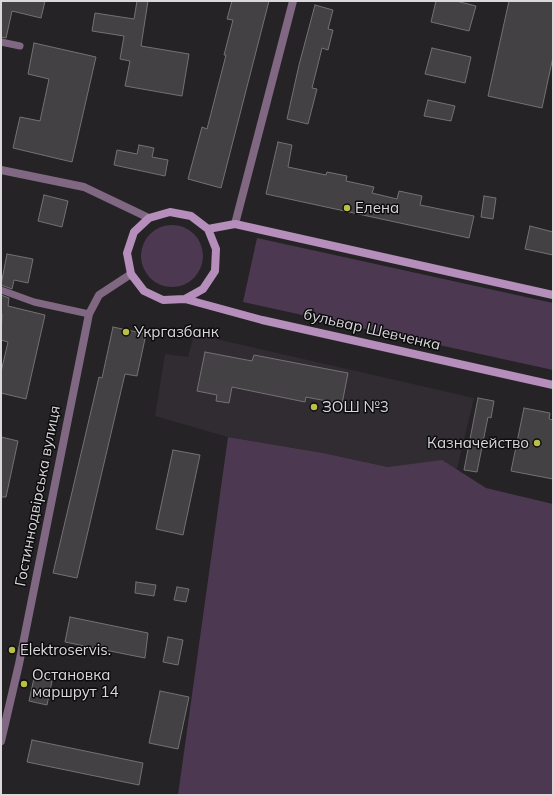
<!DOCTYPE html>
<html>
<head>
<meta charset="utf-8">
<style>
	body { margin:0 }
	#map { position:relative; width:554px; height:796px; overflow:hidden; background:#252325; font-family:Mulish,sans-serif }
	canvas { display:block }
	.frame { position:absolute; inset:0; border:2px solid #dad8da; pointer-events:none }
</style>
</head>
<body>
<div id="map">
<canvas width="554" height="796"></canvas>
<div class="frame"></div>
</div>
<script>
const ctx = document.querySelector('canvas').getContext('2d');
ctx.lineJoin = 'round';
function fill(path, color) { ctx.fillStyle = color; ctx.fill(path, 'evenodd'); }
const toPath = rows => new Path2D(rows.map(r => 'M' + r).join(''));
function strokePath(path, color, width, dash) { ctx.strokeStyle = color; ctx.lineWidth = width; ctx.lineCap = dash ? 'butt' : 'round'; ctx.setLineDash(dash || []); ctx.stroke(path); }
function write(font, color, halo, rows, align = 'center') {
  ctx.font = font + ' Mulish,sans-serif'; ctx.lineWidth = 3; ctx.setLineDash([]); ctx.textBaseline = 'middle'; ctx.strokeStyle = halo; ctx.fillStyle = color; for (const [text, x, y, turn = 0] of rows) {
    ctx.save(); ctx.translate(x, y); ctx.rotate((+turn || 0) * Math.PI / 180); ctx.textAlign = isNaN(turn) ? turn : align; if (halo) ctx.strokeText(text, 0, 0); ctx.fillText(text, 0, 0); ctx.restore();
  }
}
fill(toPath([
	[194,334,474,398,454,481,323,453,228,437,155,416,165,354,188,357]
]), '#312b32');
fill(toPath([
	'141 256a31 31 0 1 1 62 0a31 31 0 1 1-62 0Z',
	[257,238,553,303,553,370,243,302],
	[228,437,323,453,388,467,442,460,486,488,553,504,553,795,178,795]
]), '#4d3851');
const building = toPath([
	[1,1,45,1,41,18,12,11,6,38,1,37,1,1],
	[137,1,148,1,141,46,189,54,182,96,125,86,130,61,120,59,124,36,92,31,95,13,134,19,137,1],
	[232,1,269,1,221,188,188,179,202,127,207,129,226,55,224,55,233,20,227,19,232,1],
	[436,1,456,1,476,6,469,31,431,22,436,1],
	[509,1,553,1,553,57,542,108,488,96,509,1],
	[315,5,333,10,328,29,333,30,328,50,322,48,312,88,317,89,308,124,287,119,299,65,315,5],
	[34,43,96,57,72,162,13,148,20,117,40,121,49,79,28,74,34,43],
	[432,48,471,57,465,83,425,74,432,48],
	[428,100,455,106,451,121,424,116,428,100],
	[278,142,292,145,288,167,326,175,327,172,347,176,346,181,374,187,372,193,397,199,399,191,422,196,420,205,474,216,469,238,266,194,278,142],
	[139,145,154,148,152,157,168,160,165,176,114,165,117,150,137,154,139,145],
	[44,195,68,201,62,227,38,221,44,195],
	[484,196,496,198,493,219,481,217,484,196],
	[530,226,553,232,553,255,525,249,530,226],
	[7,254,33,259,28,283,14,280,12,289,1,285,7,254],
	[1,295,9,298,8,306,45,315,26,399,1,393,1,372,8,342,1,340,2,314,1,314,1,295],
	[113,327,146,334,137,376,125,374,77,578,53,573,99,377,102,378,113,327],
	[205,352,252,361,254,355,348,373,342,404,306,397,305,402,232,387,229,403,216,401,217,395,197,391,205,352],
	[478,398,494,401,491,418,488,417,477,472,464,470,478,398],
	[524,408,550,413,549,419,553,420,553,479,511,471,524,408],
	[1,437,18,441,6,497,1,497,1,437],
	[173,450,200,455,183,535,156,529,173,450],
	[136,582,156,585,154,596,135,593,136,582],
	[177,587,189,589,186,602,174,600,177,587],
	[70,617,148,633,145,658,65,642,70,617],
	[168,637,183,640,178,665,163,662,168,637],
	[34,678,52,681,47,705,29,701,34,678],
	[160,691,189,697,178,749,149,743,160,691],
	[32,740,143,763,139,785,27,762,32,740]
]);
fill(building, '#444144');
strokePath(building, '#747174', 1);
strokePath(toPath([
	[1,42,20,46],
	[1,290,34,302,89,314]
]), '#806883', 7);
strokePath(toPath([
	[1,170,84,187,149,218],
	[235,224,293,1],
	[1,741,19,664,89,314,99,295,131,274]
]), '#806883', 8);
strokePath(toPath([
	[208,229,235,224,553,295],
	[185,299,203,289,215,271,216,249,208,229,191,216,170,212,149,218,134,232,127,253,131,274,144,291,163,300,185,299,262,320,553,385]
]), '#b58ebb', 8);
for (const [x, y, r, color] of [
	[347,208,4,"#bac045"],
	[126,332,4,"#bac045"],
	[314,407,4,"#bac045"],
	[537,443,4,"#bac045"],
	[12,650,4,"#bac045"],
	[24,684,4,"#bac045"]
]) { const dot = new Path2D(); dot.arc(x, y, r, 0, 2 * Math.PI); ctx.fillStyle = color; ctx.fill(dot); strokePath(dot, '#0d0c0e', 1.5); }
write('15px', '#dad8da', '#0d0c0e', [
	["Елена",355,208],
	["Укргазбанк",134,332],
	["ЗОШ №3",322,407],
	["Казначейство",529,443,"right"],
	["Elektroservis.",20,650],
	["Остановка",32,675],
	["маршрут 14",32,692]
], 'left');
write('15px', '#dad8da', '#0d0c0e', [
	["бульвар Шевченка",372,330,13],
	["Гостиннодвірська вулиця",38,496,-79]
]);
</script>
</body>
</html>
